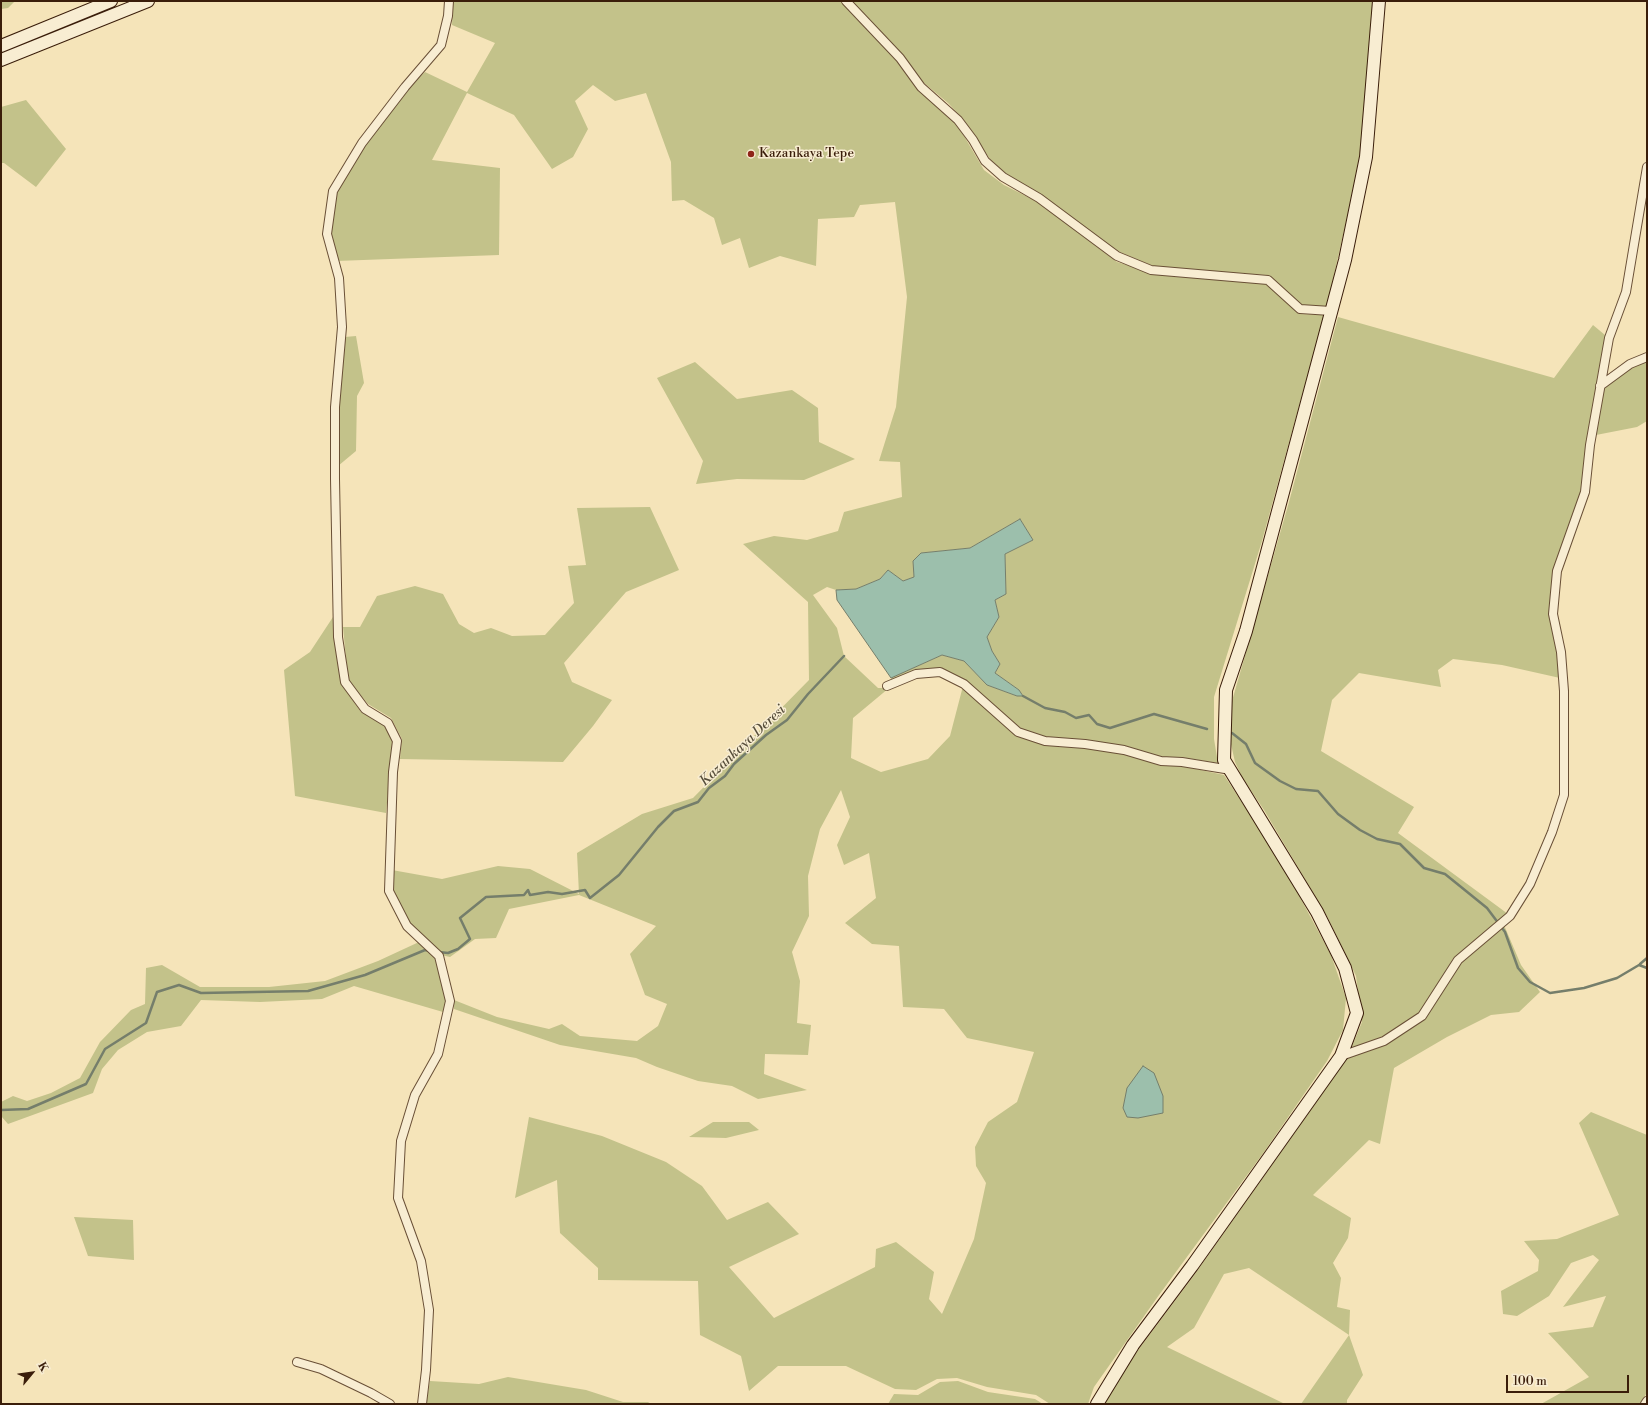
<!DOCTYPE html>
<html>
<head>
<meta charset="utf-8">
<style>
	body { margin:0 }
	#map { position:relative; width:1648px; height:1405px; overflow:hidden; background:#f5e4b9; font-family:"Libre Bodoni",serif }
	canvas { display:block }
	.frame { position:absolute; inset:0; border:2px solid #3a1d0a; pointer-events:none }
	.north { position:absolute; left:12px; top:1353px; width:40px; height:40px; -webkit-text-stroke:3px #f8edd2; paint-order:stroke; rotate:61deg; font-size:11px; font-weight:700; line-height:16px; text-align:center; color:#3a1d0a }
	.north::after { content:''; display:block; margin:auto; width:14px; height:18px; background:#3a1d0a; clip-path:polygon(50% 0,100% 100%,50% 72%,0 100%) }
	.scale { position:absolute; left:1506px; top:1375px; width:123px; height:18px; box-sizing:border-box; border:2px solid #3a1d0a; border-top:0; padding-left:5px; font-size:12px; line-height:14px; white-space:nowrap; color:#3a1d0a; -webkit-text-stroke:3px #f8edd2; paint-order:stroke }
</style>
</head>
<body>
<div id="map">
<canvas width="1648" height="1405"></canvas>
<div class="frame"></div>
<div class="north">K</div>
<div class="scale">100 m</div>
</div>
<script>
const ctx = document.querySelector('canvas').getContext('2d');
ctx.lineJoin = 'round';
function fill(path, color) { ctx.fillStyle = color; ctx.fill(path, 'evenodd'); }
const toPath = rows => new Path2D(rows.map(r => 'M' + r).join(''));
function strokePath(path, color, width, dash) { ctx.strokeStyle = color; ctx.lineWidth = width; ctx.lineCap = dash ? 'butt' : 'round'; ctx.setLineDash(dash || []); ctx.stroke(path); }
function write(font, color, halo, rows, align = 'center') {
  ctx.font = font + ' "Libre Bodoni",serif'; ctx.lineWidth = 3; ctx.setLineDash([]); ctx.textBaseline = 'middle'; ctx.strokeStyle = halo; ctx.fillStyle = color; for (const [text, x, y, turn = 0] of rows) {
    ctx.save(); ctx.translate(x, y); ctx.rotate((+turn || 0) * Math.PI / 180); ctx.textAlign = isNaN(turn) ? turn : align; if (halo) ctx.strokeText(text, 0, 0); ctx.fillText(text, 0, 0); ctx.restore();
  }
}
fill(toPath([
	[1,1,15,1,8,8,1,9],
	[453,1,842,1,897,59,923,94,957,124,984,170,1004,185,1038,202,1117,262,1159,275,1266,283,1299,314,1324,315,1262,541,1214,697,1214,739,1218,763,1180,757,1162,757,1118,745,1045,738,1019,730,965,681,940,670,915,671,893,682,891,678,942,655,964,661,987,685,1017,696,1023,696,1019,690,995,673,1000,664,992,651,987,637,999,617,995,600,1006,594,1005,554,1033,540,1020,519,970,548,921,553,913,561,914,577,903,581,888,570,880,579,856,589,836,590,827,587,813,595,837,628,844,656,878,688,889,688,853,718,851,758,881,772,928,759,950,736,963,686,1016,735,1045,745,1087,747,1124,753,1161,766,1182,766,1224,775,1281,862,1331,955,1346,998,1343,1030,1327,1061,1264,1152,1159,1295,1094,1387,1088,1404,1050,1404,1036,1395,987,1387,957,1378,937,1379,916,1390,895,1389,846,1366,778,1366,749,1391,741,1356,700,1335,698,1281,598,1280,598,1268,560,1233,557,1180,515,1198,529,1117,602,1136,666,1162,702,1186,727,1220,768,1202,799,1234,729,1267,774,1318,875,1267,876,1249,896,1242,934,1272,929,1299,942,1314,974,1239,986,1183,976,1166,975,1147,988,1122,1017,1102,1034,1052,967,1038,944,1009,903,1007,899,946,872,944,845,923,876,898,869,853,844,865,837,845,850,817,841,790,820,829,808,876,809,916,792,952,800,981,797,1023,811,1025,808,1055,765,1054,764,1074,807,1090,758,1099,732,1086,698,1081,657,1067,636,1058,560,1045,454,1009,454,1000,497,1017,549,1029,562,1024,580,1036,637,1041,658,1026,667,1004,645,995,630,954,656,926,579,895,509,909,496,938,475,939,450,957,441,955,410,924,392,890,392,870,442,879,498,866,530,869,579,894,577,853,642,814,693,798,809,680,808,602,743,544,774,536,807,540,838,531,844,512,902,497,900,462,879,461,896,407,907,297,895,202,860,205,854,217,818,219,816,266,780,256,749,268,740,238,722,245,714,218,684,200,672,201,671,162,646,93,615,101,593,85,575,101,588,129,573,157,552,169,514,115,467,93,432,160,500,168,499,255,336,261,330,233,335,193,364,145,408,87,425,72,467,92,495,43,452,25],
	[850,1,1372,1,1373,20,1364,133,1346,222,1327,306,1301,306,1267,275,1181,270,1153,266,1115,250,1041,195,1006,175,990,159,963,119,948,103,918,78],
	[26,100,66,149,36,187,4,163,1,163,1,107],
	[1338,317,1554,378,1593,325,1605,335,1587,442,1581,495,1554,571,1560,678,1502,665,1453,659,1438,670,1441,687,1359,673,1332,700,1321,751,1414,807,1398,833,1508,914,1453,959,1420,1014,1383,1038,1351,1049,1362,1022,1356,976,1328,918,1264,810,1242,777,1235,762,1230,740,1232,701,1289,502],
	[356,336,364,383,357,396,356,451,338,466,339,404,345,337],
	[1647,361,1647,421,1637,427,1596,435,1604,388,1630,368],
	[695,362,737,399,792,390,818,408,819,442,855,459,804,480,737,479,696,484,703,461,657,378],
	[650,507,679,570,626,592,564,663,572,682,612,700,593,726,563,762,400,759,402,739,391,718,368,704,348,680,343,627,360,627,377,596,415,586,443,594,459,624,474,633,491,628,512,636,545,635,574,603,568,566,586,565,577,508],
	[333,617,341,683,361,712,384,725,393,741,386,813,295,796,284,670,310,652],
	[1504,925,1521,965,1540,992,1519,1012,1491,1015,1447,1037,1394,1068,1380,1144,1369,1140,1313,1195,1351,1218,1348,1238,1333,1263,1341,1278,1337,1307,1350,1310,1349,1335,1363,1375,1347,1400,1347,1404,1301,1404,1349,1335,1249,1268,1224,1274,1194,1328,1167,1347,1285,1404,1105,1404,1118,1377,1195,1274,1349,1056,1386,1044,1424,1020,1461,963],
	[419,942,435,958,446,999,443,1012,354,986,322,999,260,1002,201,1000,181,1026,147,1032,118,1050,102,1069,93,1093,8,1124,1,1116,1,1102,13,1096,27,1101,51,1093,80,1078,100,1042,131,1010,145,1004,146,968,162,965,200,987,269,987,325,981,378,961],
	[1591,1112,1647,1135,1647,1392,1641,1404,1541,1404,1589,1377,1548,1333,1593,1327,1606,1296,1563,1307,1599,1260,1593,1255,1571,1263,1549,1296,1517,1316,1503,1314,1501,1291,1538,1271,1539,1260,1524,1241,1557,1239,1619,1215,1579,1123],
	[713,1122,749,1122,759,1130,726,1138,689,1137],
	[74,1217,133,1220,134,1260,88,1256],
	[508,1377,586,1390,623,1402,648,1402,651,1404,426,1404,430,1381,479,1384],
	[958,1381,988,1392,1035,1399,1043,1404,888,1404,894,1394,918,1395,940,1382]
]), '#c3c28a');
const water = toPath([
	[1020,519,1033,540,1005,554,1006,594,995,600,999,617,987,637,992,651,1000,664,995,673,1019,690,1023,696,1017,696,987,685,964,661,942,655,891,678,837,600,836,590,856,589,880,579,888,570,903,581,914,577,913,561,921,553,970,548,1020,519],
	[1143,1066,1154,1073,1163,1096,1163,1113,1138,1118,1127,1117,1123,1108,1127,1088,1143,1066]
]);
fill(water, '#9cbfac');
strokePath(water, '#757e6b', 1);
strokePath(toPath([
	[1023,696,1045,708,1065,712,1076,718,1089,715,1097,724,1110,728,1154,714,1207,729],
	[1232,733,1246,744,1255,763,1280,781,1296,789,1318,791,1338,814,1360,830,1377,839,1400,844,1424,868,1445,874,1487,908,1505,932,1518,968,1530,982,1550,993,1584,988,1617,978,1639,965,1647,968],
	[439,952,448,953,458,949,470,939,460,918,486,897,524,895,528,890,530,895,548,892,562,894,585,890,590,898,619,875,658,827,674,811,698,802,709,788,725,776,734,764,766,735,787,720,808,694,844,656],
	[1640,964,1647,958],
	[1,1110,28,1109,86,1084,105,1049,146,1023,157,992,179,985,201,993,308,991,365,975,425,950,430,951]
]), '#757e6b', 2.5);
const street = toPath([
	[846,1,900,58,921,87,958,120,973,140,985,161,1003,177,1039,198,1117,256,1151,270,1268,280,1300,309,1331,311],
	[1600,386,1630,364,1647,357],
	[887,686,916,674,940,672,964,684,1018,732,1045,741,1085,744,1124,750,1161,761,1182,762,1231,770],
	[1341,1056,1384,1041,1422,1016,1458,960,1510,916,1530,884,1552,832,1564,795,1564,691,1561,652,1553,614,1557,571,1585,492,1590,445,1609,338,1626,292,1647,167],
	[297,1362,321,1369,371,1393,390,1404],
	[422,1404,426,1370,429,1310,421,1261,398,1198,401,1141,415,1095,438,1054,450,1001,439,956,407,926,389,891,393,772,397,741,388,723,365,709,345,682,338,637,335,479,335,407,342,327,339,278,327,234,333,191,362,143,405,87,441,45,448,16,449,1],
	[1645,1404,1647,1401]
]);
const secondary = toPath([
	[1,46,111,1],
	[1,60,148,1],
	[1097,1404,1133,1345,1192,1266,1341,1056,1357,1013,1345,968,1317,912,1224,760,1226,690,1246,631,1345,260,1366,157,1379,1]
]);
strokePath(street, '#694f36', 10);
strokePath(secondary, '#3a1d0a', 14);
strokePath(street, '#f8edd2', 8);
strokePath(secondary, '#f8edd2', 12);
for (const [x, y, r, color] of [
	[751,154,4,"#8f2418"]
]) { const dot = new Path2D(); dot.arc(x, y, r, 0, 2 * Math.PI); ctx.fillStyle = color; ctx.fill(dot); strokePath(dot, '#f8edd2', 1.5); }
write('13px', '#3a1d0a', '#f8edd2', [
	["Kazankaya Tepe",759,154]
], 'left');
write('italic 14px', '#574e3b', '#f8edd2', [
	["Kazankaya Deresi",743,746,-43]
]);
</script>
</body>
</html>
